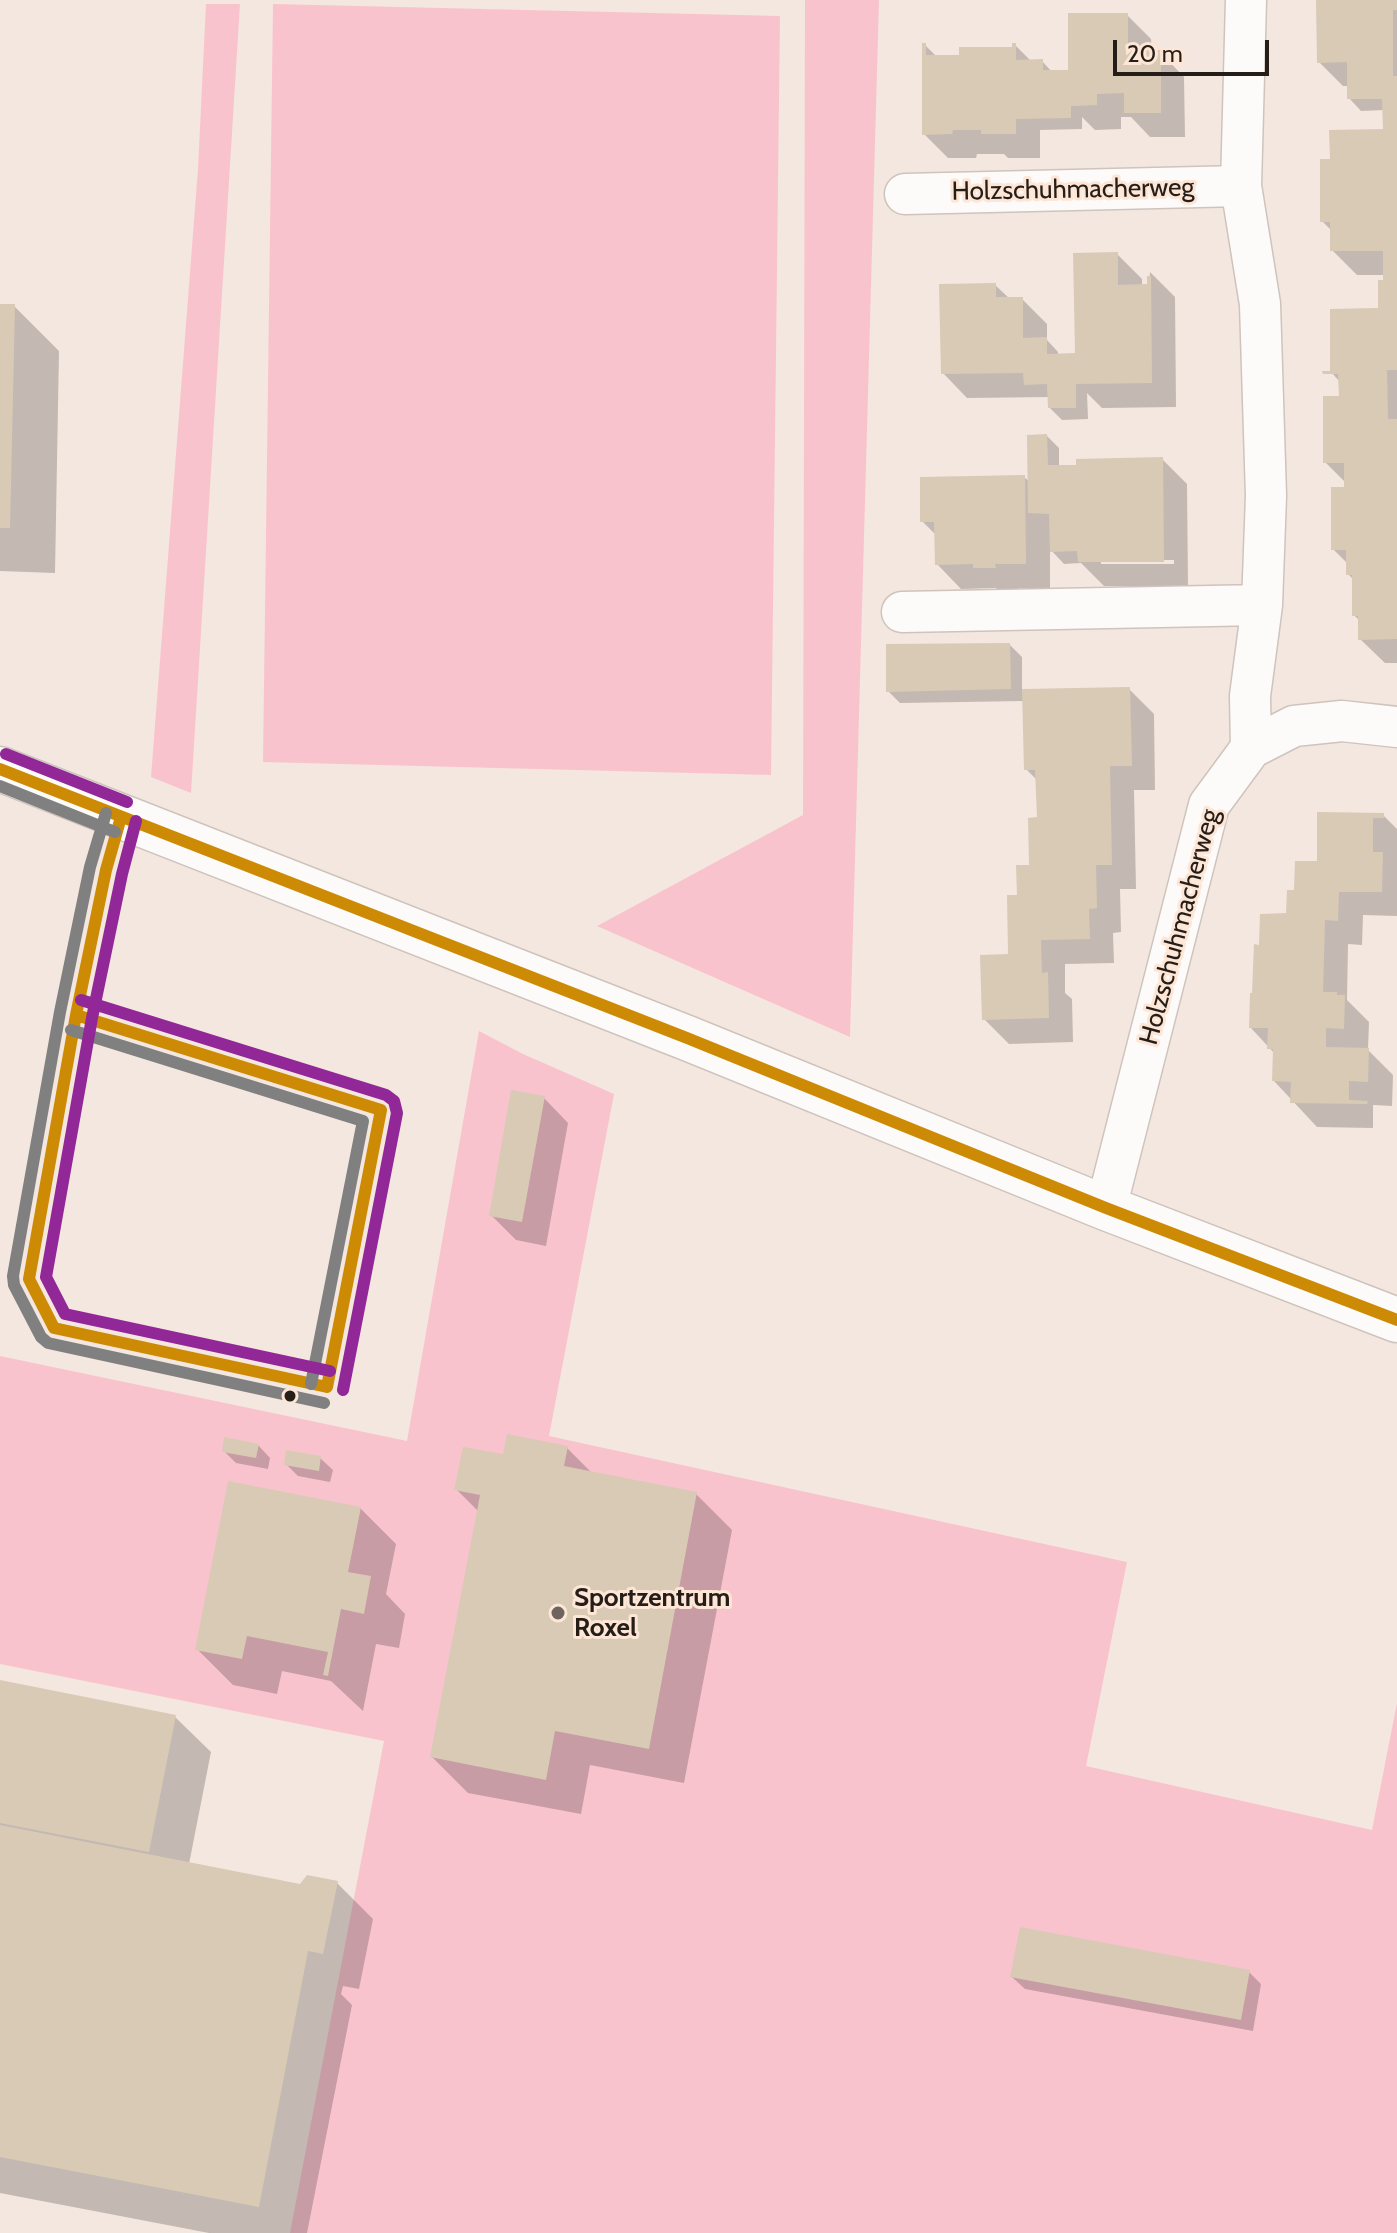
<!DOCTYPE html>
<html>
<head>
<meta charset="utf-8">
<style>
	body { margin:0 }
	#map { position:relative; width:1397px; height:2233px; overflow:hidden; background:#f4e7df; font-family:Cabin,sans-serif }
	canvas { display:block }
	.scale { position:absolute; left:1113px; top:40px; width:156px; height:36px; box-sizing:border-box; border:4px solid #251d18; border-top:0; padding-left:10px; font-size:24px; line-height:28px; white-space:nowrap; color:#251d18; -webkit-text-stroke:6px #fde6d6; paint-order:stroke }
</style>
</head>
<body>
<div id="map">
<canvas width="1397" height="2233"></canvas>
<div class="scale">20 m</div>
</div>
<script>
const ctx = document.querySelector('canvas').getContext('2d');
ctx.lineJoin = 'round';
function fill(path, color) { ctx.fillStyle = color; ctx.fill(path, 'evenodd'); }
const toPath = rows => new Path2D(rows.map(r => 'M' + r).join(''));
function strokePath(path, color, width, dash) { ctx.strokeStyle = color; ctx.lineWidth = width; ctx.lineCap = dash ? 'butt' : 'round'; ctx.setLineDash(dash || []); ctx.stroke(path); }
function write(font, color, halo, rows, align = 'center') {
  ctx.font = font + ' Cabin,sans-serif'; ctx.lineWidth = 6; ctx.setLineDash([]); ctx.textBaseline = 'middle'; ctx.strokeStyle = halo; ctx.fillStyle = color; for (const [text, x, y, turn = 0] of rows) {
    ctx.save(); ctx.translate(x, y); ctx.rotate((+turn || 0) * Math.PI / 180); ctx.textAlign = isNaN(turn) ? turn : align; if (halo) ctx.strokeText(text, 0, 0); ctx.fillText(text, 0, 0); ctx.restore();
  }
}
fill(toPath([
	[805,0,879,0,850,1037,597,926,803,815],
	[206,4,240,4,191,793,151,777,198,169],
	[273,4,780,16,771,775,263,762],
	[479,1031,523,1054,614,1094,549,1436,1127,1562,1086,1766,1372,1830,1397,1703,1397,2233,290,2233,384,1741,0,1664,0,1356,407,1441]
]), '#f9c3cd');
fill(toPath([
	[1318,0,1397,0,1397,663,1385,663,1360,639,1360,621,1354,615,1354,580,1348,574,1348,564,1333,549,1346,483,1325,462,1341,398,1340,382,1332,373,1384,310,1385,281,1385,275,1357,275,1332,250,1332,231,1322,221,1332,161,1388,131,1384,110,1361,111,1349,98,1349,86,1343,86,1319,62],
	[1127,15,1151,39,1152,52,1160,52,1184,77,1185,137,1150,137,1131,117,1121,117,1121,129,1095,130,1082,117,1082,129,1040,130,1040,158,1008,158,1004,154,977,154,976,158,948,158,924,134,925,45,937,57,961,57,1014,49,1015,45,1031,61,1042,61,1052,72,1070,72],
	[1117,254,1142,279,1142,286,1149,286,1150,272,1175,297,1176,407,1102,408,1087,393,1088,419,1062,420,1050,408,1050,397,967,398,943,373,995,285,1010,299,1022,299,1047,324,1047,340,1058,352,1058,355,1077,358],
	[0,306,14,306,59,351,55,573,0,571],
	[1047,436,1059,448,1059,467,1078,470,1162,459,1187,484,1188,586,1104,586,1081,563,1064,564,1050,549,1050,588,1019,588,1019,591,1000,592,996,588,961,589,937,564,936,535,922,521,1024,477,1030,482],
	[1101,560,1174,560,1174,564,1101,564],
	[1010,645,1022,657,1022,691,1129,689,1154,714,1155,790,1134,790,1136,889,1120,889,1121,932,1113,933,1114,963,1065,964,1065,993,1072,999,1073,1042,1009,1044,984,1019,1010,956,1031,867,1039,819,1038,781,1026,769,1024,701,900,703,888,691],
	[1319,814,1383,815,1397,829,1397,916,1363,915,1362,945,1348,944,1347,1000,1369,1022,1368,1050,1393,1075,1392,1106,1373,1105,1373,1128,1317,1127,1274,1081,1275,1054,1251,1028,1260,947,1288,915,1296,892,1319,863],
	[544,1098,568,1123,546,1246,516,1240,491,1215],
	[258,1445,270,1458,268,1469,236,1463,224,1451],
	[567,1448,592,1473,696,1494,732,1530,684,1783,590,1765,581,1814,468,1793,432,1757,479,1512,456,1489],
	[320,1458,333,1470,330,1482,298,1476,286,1464],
	[360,1508,396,1544,386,1594,405,1614,399,1648,376,1644,363,1711,331,1681,282,1671,277,1694,233,1685,197,1649],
	[0,1683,175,1717,211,1752,189,1864,300,1886,337,1883,373,1919,359,1989,343,1986,341,1994,352,2005,307,2233,209,2233,0,2193],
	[1249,1972,1261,1984,1253,2031,1025,1989,1012,1977]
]), '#0003');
fill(toPath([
	[1316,0,1397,0,1397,10,1393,10,1393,76,1397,76,1397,370,1387,370,1388,419,1397,419,1397,639,1358,640,1358,616,1352,616,1352,575,1346,575,1346,550,1331,550,1331,487,1344,487,1344,463,1323,463,1323,396,1339,396,1338,374,1323,374,1322,371,1330,371,1330,309,1378,308,1378,280,1383,280,1383,251,1330,251,1330,222,1320,222,1320,159,1330,159,1329,130,1383,129,1382,99,1347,99,1347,62,1317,63],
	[1068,13,1128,13,1128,50,1161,50,1161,113,1124,113,1124,93,1097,94,1097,105,1071,106,1071,118,1016,119,1016,134,981,134,981,130,953,130,952,134,922,135,922,43,926,43,926,55,959,55,959,47,1012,47,1012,43,1016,43,1016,60,1043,59,1043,70,1068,70],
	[1118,252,1118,285,1147,284,1147,276,1151,276,1152,383,1076,384,1076,408,1048,408,1047,384,1024,385,1023,373,941,374,939,284,996,283,996,297,1023,297,1023,338,1047,337,1047,354,1075,353,1073,253],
	[0,304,15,304,10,528,0,528],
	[1047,434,1048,465,1076,465,1076,459,1163,457,1164,562,1078,562,1077,551,1050,552,1049,514,1028,513,1027,435],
	[1025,475,1026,564,995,564,996,568,973,568,973,564,935,565,934,522,920,522,920,477],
	[1010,643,1011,689,886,692,886,644],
	[1130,687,1132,766,1110,766,1112,865,1096,865,1097,908,1089,909,1090,939,1041,940,1042,973,1048,972,1049,1018,982,1020,980,955,1008,954,1007,895,1017,895,1016,865,1029,865,1028,818,1037,817,1035,770,1024,770,1022,689],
	[1317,812,1384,813,1384,818,1373,818,1373,852,1383,852,1382,892,1339,892,1338,921,1325,920,1323,992,1337,992,1337,995,1345,995,1344,1029,1326,1028,1326,1047,1369,1048,1368,1082,1349,1081,1349,1100,1368,1101,1367,1104,1290,1103,1291,1082,1272,1081,1273,1049,1267,1049,1268,1028,1249,1028,1250,993,1252,993,1254,944,1259,945,1260,914,1286,913,1287,890,1294,890,1295,861,1317,861],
	[511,1090,545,1096,522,1222,489,1216],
	[507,1434,568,1446,564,1466,697,1492,649,1749,555,1731,546,1780,430,1757,480,1495,454,1490,463,1447,503,1454],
	[224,1437,259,1444,256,1458,222,1452],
	[286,1450,321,1456,319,1471,284,1465],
	[228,1481,361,1507,348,1572,371,1576,364,1614,341,1609,328,1676,323,1675,328,1652,247,1636,242,1659,195,1650],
	[0,1680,176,1715,149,1852,0,1823],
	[0,1825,300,1884,307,1875,338,1881,323,1954,308,1951,259,2207,0,2157],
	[1020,1927,1250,1970,1241,2020,1010,1977]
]), '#d8cab5');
const street = toPath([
	[905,194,1241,186],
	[902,612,1262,605],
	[1251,748,1294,726,1342,721,1397,727],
	[1106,1208,1209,805,1251,748,1250,696,1262,605,1266,496,1260,304,1241,186,1246,0]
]);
const secondary = toPath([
	[0,769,687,1038,1106,1208,1397,1320]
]);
strokePath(street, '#cec4bd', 43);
strokePath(secondary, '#cec4bd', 47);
strokePath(street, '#fdfbfa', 40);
strokePath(secondary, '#fdfbfa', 44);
strokePath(toPath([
	[0,769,687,1038,1106,1208,1397,1320],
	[76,1015,381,1110,327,1387,54,1328,29,1279,76,1015],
	[76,1015,106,870,121,817]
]), '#cd8b05', 12);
strokePath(toPath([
	[0,786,115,832],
	[106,813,90,867,60,1012,13,1276,14,1285,41,1337,48,1343,324,1403],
	[71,1030,363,1121,311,1384]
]), '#808080', 12);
strokePath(toPath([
	[6,754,127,802],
	[136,821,122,874,92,1018,46,1277,65,1314,330,1371],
	[81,1000,386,1095,394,1101,397,1113,343,1390]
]), '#922898', 12);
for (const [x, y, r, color] of [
	[290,1396,7,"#251d18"],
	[558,1613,8,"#6d645e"]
]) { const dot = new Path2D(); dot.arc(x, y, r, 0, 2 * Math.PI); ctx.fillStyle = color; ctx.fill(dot); strokePath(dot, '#fde6d6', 3); }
write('26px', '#251d18', '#fde6d6', [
	["Holzschuhmacherweg",1073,190,-1],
	["Holzschuhmacherweg",1180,927,-75]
]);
write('bold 26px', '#251d18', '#fde6d6', [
	["Sportzentrum",574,1598],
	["Roxel",574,1628]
], 'left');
</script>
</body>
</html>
